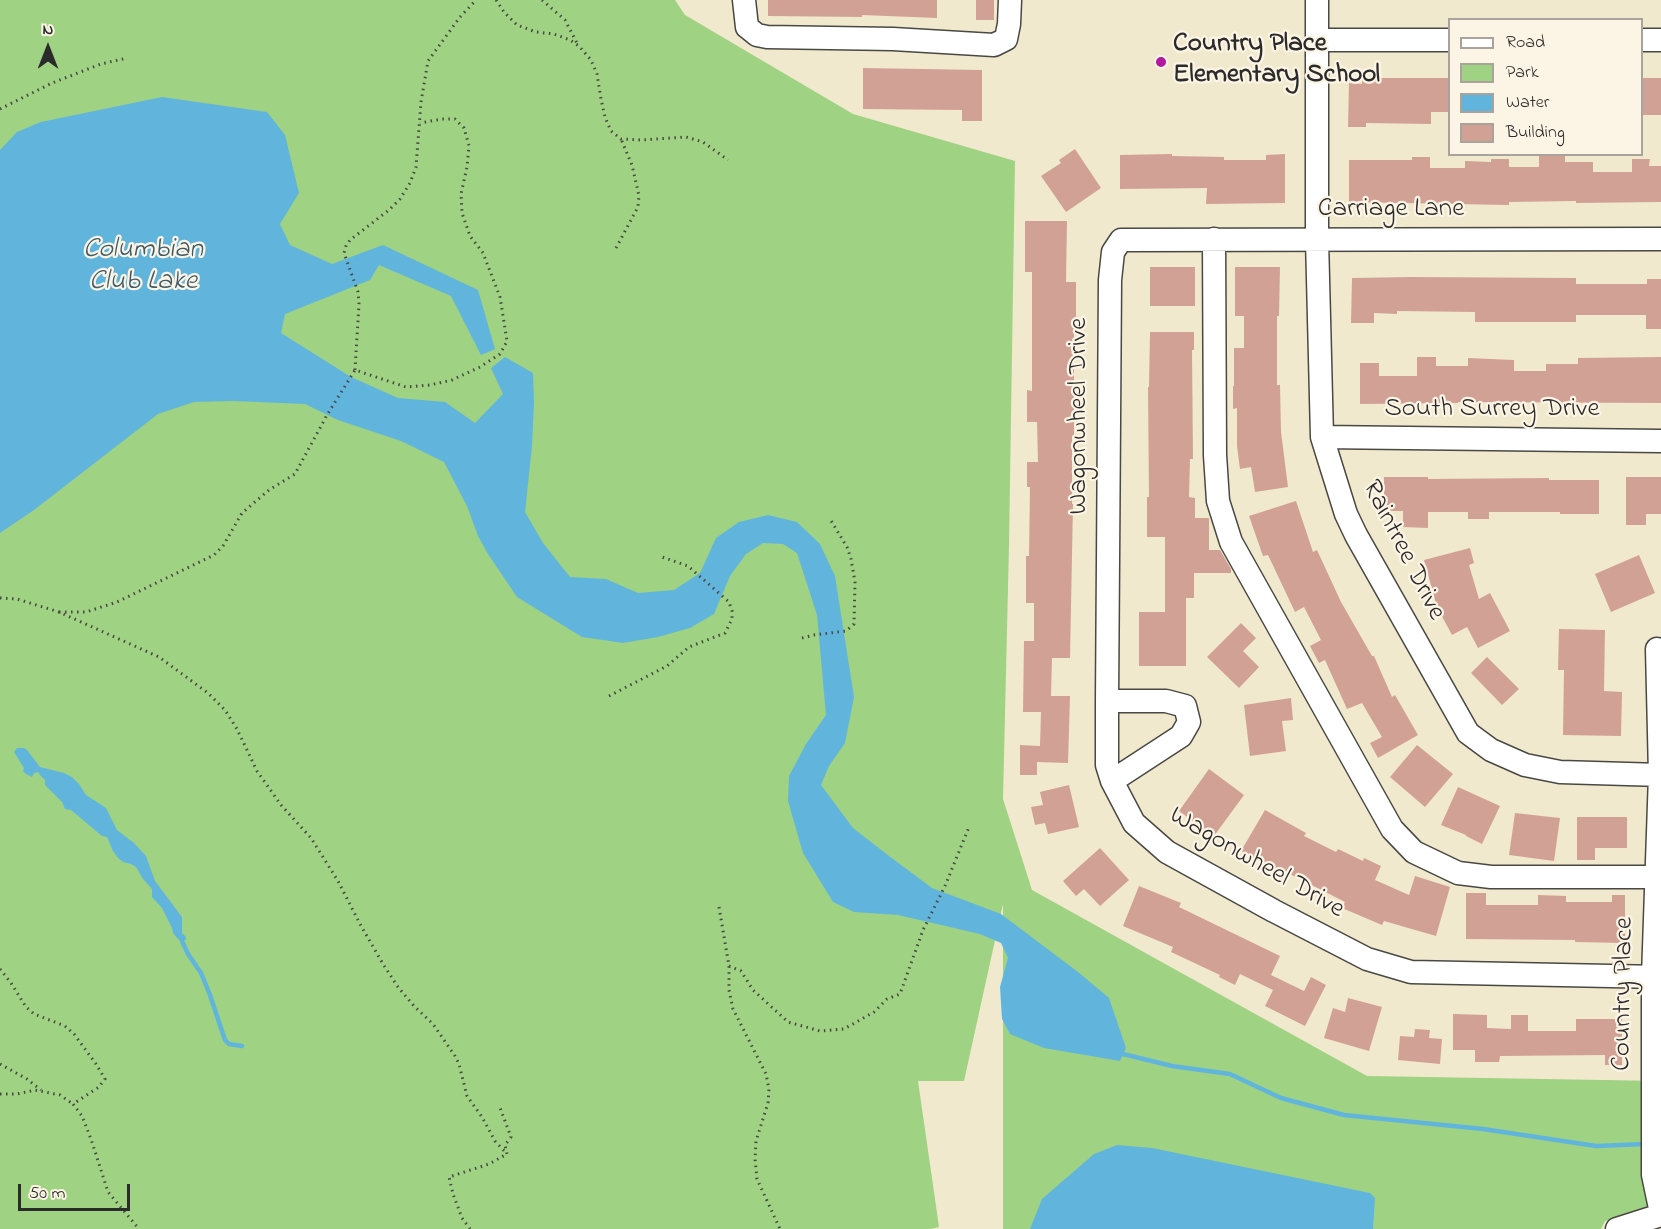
<!DOCTYPE html>
<html>
<head>
<meta charset="utf-8">
<style>
	body { margin:0 }
	#map { position:relative; width:1661px; height:1229px; overflow:hidden; background:#f0e9cd; font-family:"Indie Flower",sans-serif }
	canvas { display:block }
	.legend { position:absolute; left:1448px; top:18px; width:195px; height:138px; box-sizing:border-box; background:#fcf5e5; border:2px solid #a8a49b; margin:0; padding:8px 10px; list-style:none; font-size:18px; color:#2b2b2b }
	.legend li { display:flex; align-items:center; gap:12px; height:30px }
	.legend b { width:30px; border:2px solid #a8a49b }
	.north { position:absolute; left:18px; top:18px; width:60px; height:60px; -webkit-text-stroke:4px #fcf5e5; paint-order:stroke; rotate:0deg; font-size:16px; font-weight:700; line-height:24px; text-align:center; color:#2b2b2b }
	.north::after { content:''; display:block; margin:auto; width:21px; height:27px; background:#2b2b2b; clip-path:polygon(50% 0,100% 100%,50% 72%,0 100%) }
	.scale { position:absolute; left:18px; top:1184px; width:112px; height:27px; box-sizing:border-box; border:3px solid #2b2b2b; border-top:0; padding-left:8px; font-size:18px; line-height:21px; white-space:nowrap; color:#2b2b2b; -webkit-text-stroke:4px #fcf5e5; paint-order:stroke }
</style>
</head>
<body>
<div id="map">
<canvas width="1661" height="1229"></canvas>
<ul class="legend">
<li><b style="height:8px;background:#fff"></b>Road</li>
<li><b style="height:16px;background:#9fd282"></b>Park</li>
<li><b style="height:16px;background:#61b5dd"></b>Water</li>
<li><b style="height:16px;background:#d2a196"></b>Building</li>
</ul>
<div class="north">N</div>
<div class="scale">50 m</div>
</div>
<script>
const ctx = document.querySelector('canvas').getContext('2d');
ctx.lineJoin = 'round';
function fill(path, color) { ctx.fillStyle = color; ctx.fill(path, 'evenodd'); }
const toPath = rows => new Path2D(rows.map(r => 'M' + r).join(''));
function strokePath(path, color, width, dash) { ctx.strokeStyle = color; ctx.lineWidth = width; ctx.lineCap = dash ? 'butt' : 'round'; ctx.setLineDash(dash || []); ctx.stroke(path); }
function write(font, color, halo, rows, align = 'center') {
  ctx.font = font + ' "Indie Flower",sans-serif'; ctx.lineWidth = 4.5; ctx.setLineDash([]); ctx.textBaseline = 'middle'; ctx.strokeStyle = halo; ctx.fillStyle = color; for (const [text, x, y, turn = 0] of rows) {
    ctx.save(); ctx.translate(x, y); ctx.rotate((+turn || 0) * Math.PI / 180); ctx.textAlign = isNaN(turn) ? turn : align; if (halo) ctx.strokeText(text, 0, 0); ctx.fillText(text, 0, 0); ctx.restore();
  }
}
fill(toPath([
	[0,0,675,0,685,15,853,114,1015,161,1009,545,1003,799,1032,890,1367,1076,1661,1081,1661,1207,1605,1221,1601,1229,1003,1229,1003,904,964,1081,918,1081,939,1227,931,1229,0,1229]
]), '#9fd282');
fill(toPath([
	[162,97,267,112,285,135,299,193,280,224,290,245,332,264,383,245,478,290,495,349,481,355,451,296,379,265,370,280,285,314,281,333,351,377,398,398,445,402,475,423,503,394,491,368,505,357,533,373,534,402,532,446,525,512,543,543,570,577,606,579,638,593,674,590,700,573,716,538,739,522,768,515,797,522,820,544,835,576,854,697,845,743,829,766,821,785,853,828,889,856,932,888,1001,914,1078,972,1109,998,1126,1048,1120,1061,1044,1048,1010,1034,1002,1019,1000,987,1008,958,1001,943,980,934,898,915,854,912,833,902,803,853,788,801,789,776,806,744,826,715,817,615,797,553,783,544,763,543,746,554,730,576,714,614,690,628,658,637,623,643,582,637,517,597,488,554,478,536,467,506,444,462,401,441,338,420,305,404,233,401,194,402,158,414,34,510,0,533,0,150,17,132,41,122],
	[17,748,24,748,27,750,40,767,64,773,72,777,79,784,86,795,106,808,117,830,134,843,146,856,155,881,182,917,182,933,186,937,186,940,179,940,173,933,172,928,162,908,152,897,152,889,143,879,136,867,131,864,123,862,118,858,113,851,107,837,102,836,71,810,65,809,62,802,45,785,45,780,39,774,39,772,34,773,32,777,26,774,23,771,24,768,14,752],
	[1117,1145,1152,1148,1370,1193,1375,1198,1373,1229,1030,1229,1042,1199,1094,1154]
]), '#61b5dd');
strokePath(toPath([
	[182,941,188,954,201,973,210,995,225,1040,229,1044,242,1046],
	[1123,1054,1172,1066,1230,1074,1281,1098,1344,1115,1483,1129,1596,1146,1646,1144]
]), '#61b5dd', 4.5);
fill(toPath([
	[768,0,937,0,937,18,862,15,862,17,768,16],
	[976,0,994,0,994,20,976,20],
	[863,68,982,70,982,121,962,121,962,110,863,109],
	[1362,78,1449,78,1449,112,1431,112,1431,124,1366,123,1366,127,1348,127,1349,83,1362,84],
	[1641,78,1661,78,1661,115,1641,115],
	[1075,149,1101,188,1066,212,1041,176,1061,163,1059,160],
	[1172,154,1172,156,1224,157,1224,160,1266,160,1266,155,1285,154,1285,203,1206,204,1207,188,1120,189,1120,155],
	[1539,156,1565,156,1565,162,1593,162,1593,172,1632,172,1632,159,1650,159,1649,166,1661,166,1661,202,1576,203,1576,201,1509,202,1509,205,1349,202,1349,160,1412,160,1412,157,1430,157,1430,168,1465,168,1465,161,1491,162,1491,159,1509,159,1509,167,1539,167],
	[1025,221,1067,221,1066,282,1076,282,1076,327,1074,327,1074,438,1072,438,1072,504,1073,504,1070,658,1052,658,1051,696,1070,696,1068,763,1037,762,1037,775,1020,775,1020,745,1040,746,1041,712,1023,712,1024,641,1034,641,1034,603,1026,603,1026,556,1029,556,1030,487,1027,487,1027,462,1038,462,1037,422,1027,422,1027,390,1032,391,1032,272,1025,272],
	[1150,267,1195,267,1195,306,1150,306],
	[1235,267,1280,267,1279,316,1277,316,1277,385,1280,385,1281,432,1288,487,1255,492,1251,467,1240,469,1237,446,1237,408,1233,409,1233,386,1234,386,1234,348,1244,348,1244,316,1235,316],
	[1410,277,1576,278,1576,284,1647,284,1647,279,1661,279,1661,329,1646,329,1646,315,1576,315,1576,322,1475,322,1475,312,1397,311,1397,314,1374,313,1374,323,1351,323,1352,278],
	[1150,332,1194,332,1194,350,1192,350,1193,459,1190,459,1189,497,1195,498,1195,518,1209,518,1209,550,1220,550,1231,569,1231,573,1194,573,1194,598,1186,598,1186,666,1139,666,1139,612,1165,612,1165,537,1147,537,1147,497,1149,497,1148,387,1149,387],
	[1417,357,1436,357,1436,366,1468,366,1468,358,1514,360,1514,371,1546,371,1546,364,1578,364,1578,358,1661,357,1661,403,1458,402,1458,403,1360,404,1360,363,1379,363,1379,376,1417,376],
	[1384,477,1428,477,1428,479,1549,478,1549,480,1599,480,1599,514,1560,514,1560,512,1489,512,1489,519,1468,519,1468,512,1428,512,1428,528,1403,527,1403,511,1384,511],
	[1626,477,1661,477,1661,514,1646,514,1646,525,1626,525],
	[1296,501,1313,552,1317,550,1341,602,1372,656,1374,656,1392,697,1395,695,1418,735,1378,758,1370,743,1382,737,1362,703,1347,709,1325,660,1319,663,1310,646,1321,640,1304,607,1295,612,1268,555,1263,556,1249,516],
	[1470,548,1474,563,1469,565,1479,599,1490,593,1510,631,1478,648,1467,627,1452,635,1437,607,1424,560],
	[1639,555,1655,593,1611,612,1595,574],
	[1241,623,1256,638,1243,651,1259,667,1239,688,1207,657],
	[1559,629,1605,630,1604,691,1622,692,1621,736,1563,735,1564,670,1558,670],
	[1487,657,1519,689,1502,705,1471,673],
	[1291,698,1293,720,1282,721,1286,751,1250,756,1244,705],
	[1417,745,1453,774,1425,807,1390,777],
	[1209,769,1244,795,1214,836,1179,811],
	[1069,785,1079,827,1048,834,1045,823,1035,825,1031,807,1043,805,1040,792],
	[1458,787,1500,806,1482,844,1466,836,1466,835,1441,825],
	[1265,810,1306,833,1304,836,1336,852,1338,849,1363,861,1364,858,1381,866,1375,880,1409,895,1415,876,1450,887,1436,936,1384,921,1382,925,1342,908,1345,902,1284,871,1283,874,1241,851],
	[1515,813,1560,818,1554,861,1509,855],
	[1577,817,1627,817,1627,848,1595,848,1595,860,1577,860],
	[1100,848,1129,880,1100,906,1084,889,1076,896,1063,881],
	[1139,886,1181,903,1179,907,1280,956,1271,975,1304,991,1311,977,1326,985,1305,1026,1265,1006,1273,990,1240,974,1235,985,1219,977,1220,975,1171,952,1173,947,1123,926],
	[1466,893,1486,893,1486,905,1538,905,1538,895,1566,896,1566,902,1612,902,1612,895,1625,895,1625,943,1575,942,1575,940,1466,939],
	[1348,998,1382,1007,1369,1051,1324,1038,1333,1008,1345,1012],
	[1453,1014,1487,1015,1487,1028,1511,1029,1511,1015,1528,1015,1528,1031,1576,1031,1576,1019,1622,1019,1622,1065,1605,1065,1605,1055,1500,1056,1499,1062,1475,1062,1475,1050,1453,1050],
	[1415,1029,1430,1030,1429,1038,1442,1039,1440,1064,1398,1060,1400,1036,1414,1037]
]), '#d2a196');
const minor = toPath([
	[744,0,747,27,757,35,767,37,893,39,994,45,1006,39,1009,24,1010,0],
	[1317,0,1317,239,1322,437,1346,514,1356,535,1468,733,1491,750,1525,765,1560,772,1661,775],
	[1317,40,1450,40],
	[1642,40,1661,40],
	[1214,239,1215,455,1218,501,1231,542,1392,829,1414,852,1458,873,1491,877,1656,877],
	[1661,239,1121,240,1113,252,1110,280,1107,701,1107,765,1112,781,1134,823,1167,852,1274,911,1367,959,1411,972,1661,977],
	[1322,437,1661,441],
	[1657,649,1660,775,1653,977,1653,1175,1661,1213],
	[1107,701,1166,701,1185,706,1189,722,1181,736,1112,781],
	[1617,1229,1661,1215]
]);
strokePath(minor, '#494843', 25);
strokePath(toPath([
	[496,0,504,12,517,25,536,32,554,34,570,40,579,46,591,60,597,74,601,99,605,117,611,131,621,139,641,140,686,137,703,142,728,160],
	[542,0,565,20,578,45],
	[0,109,52,83,101,64,127,58],
	[616,248,638,207,639,196,632,165,621,139],
	[355,370,359,304,358,292,344,253,346,246,350,240,389,210,400,199,410,183,416,167,421,102,428,61,460,17,476,0],
	[0,598,17,599,59,612,159,657,208,693,225,710,237,729,257,771,281,805,311,838,338,881,360,924,383,964,398,987,414,1006,433,1024,455,1056,459,1064,467,1096,482,1117,495,1141,507,1154,505,1145,511,1137,499,1105],
	[59,612,86,612,117,602,214,555,223,546,242,513,269,490,295,474,327,415,355,370,406,387,430,385,452,380,480,367,500,354,507,341,500,297,483,253,470,236,462,213,461,194,467,167,469,146,464,128,455,119,442,119,420,123],
	[802,638,814,635,846,631,854,624,855,582,851,559,847,547,830,519],
	[609,696,667,666,689,647,725,633,732,619,732,611,729,602,688,566,662,557],
	[719,907,729,966,729,990,733,1009,766,1074,769,1089,768,1103,756,1141,755,1159,757,1179,780,1229],
	[729,966,741,971,753,990,788,1022,820,1031,844,1029,874,1012,887,999,900,994,923,930,945,886,969,827],
	[0,969,11,983,26,1007,34,1014,65,1026,74,1034,96,1064,105,1079,99,1087,73,1104,82,1116,91,1139,108,1192,139,1229],
	[0,1064,27,1079,41,1090],
	[0,1094,17,1094,35,1090,60,1095,73,1104],
	[470,1229,462,1218,453,1194,449,1177,489,1164,507,1154]
]), '#494843', 3, [1.5, 4.5]);
strokePath(minor, '#fff', 22);
for (const [x, y, r, color] of [
	[1161,62,6,"#b5179e"]
]) { const dot = new Path2D(); dot.arc(x, y, r, 0, 2 * Math.PI); ctx.fillStyle = color; ctx.fill(dot); strokePath(dot, '#fcf5e5', 2); }
write('bold 27px', '#2b2b2b', '#fcf5e5', [
	["Country Place",1173,46],
	["Elementary School",1173,77]
], 'left');
write('27px', '#2b2b2b', '#fcf5e5', [
	["Carriage Lane",1391,211],
	["South Surrey Drive",1492,411],
	["Wagonwheel Drive",1081,416,-90],
	["Raintree Drive",1402,551,63],
	["Wagonwheel Drive",1256,864,30],
	["Country Place",1625,994,-89]
]);
write('italic 28px', '#3e5b69', '#fcf5e5', [
	["Columbian",143,251],
	["Club Lake",143,283]
]);
</script>
</body>
</html>
